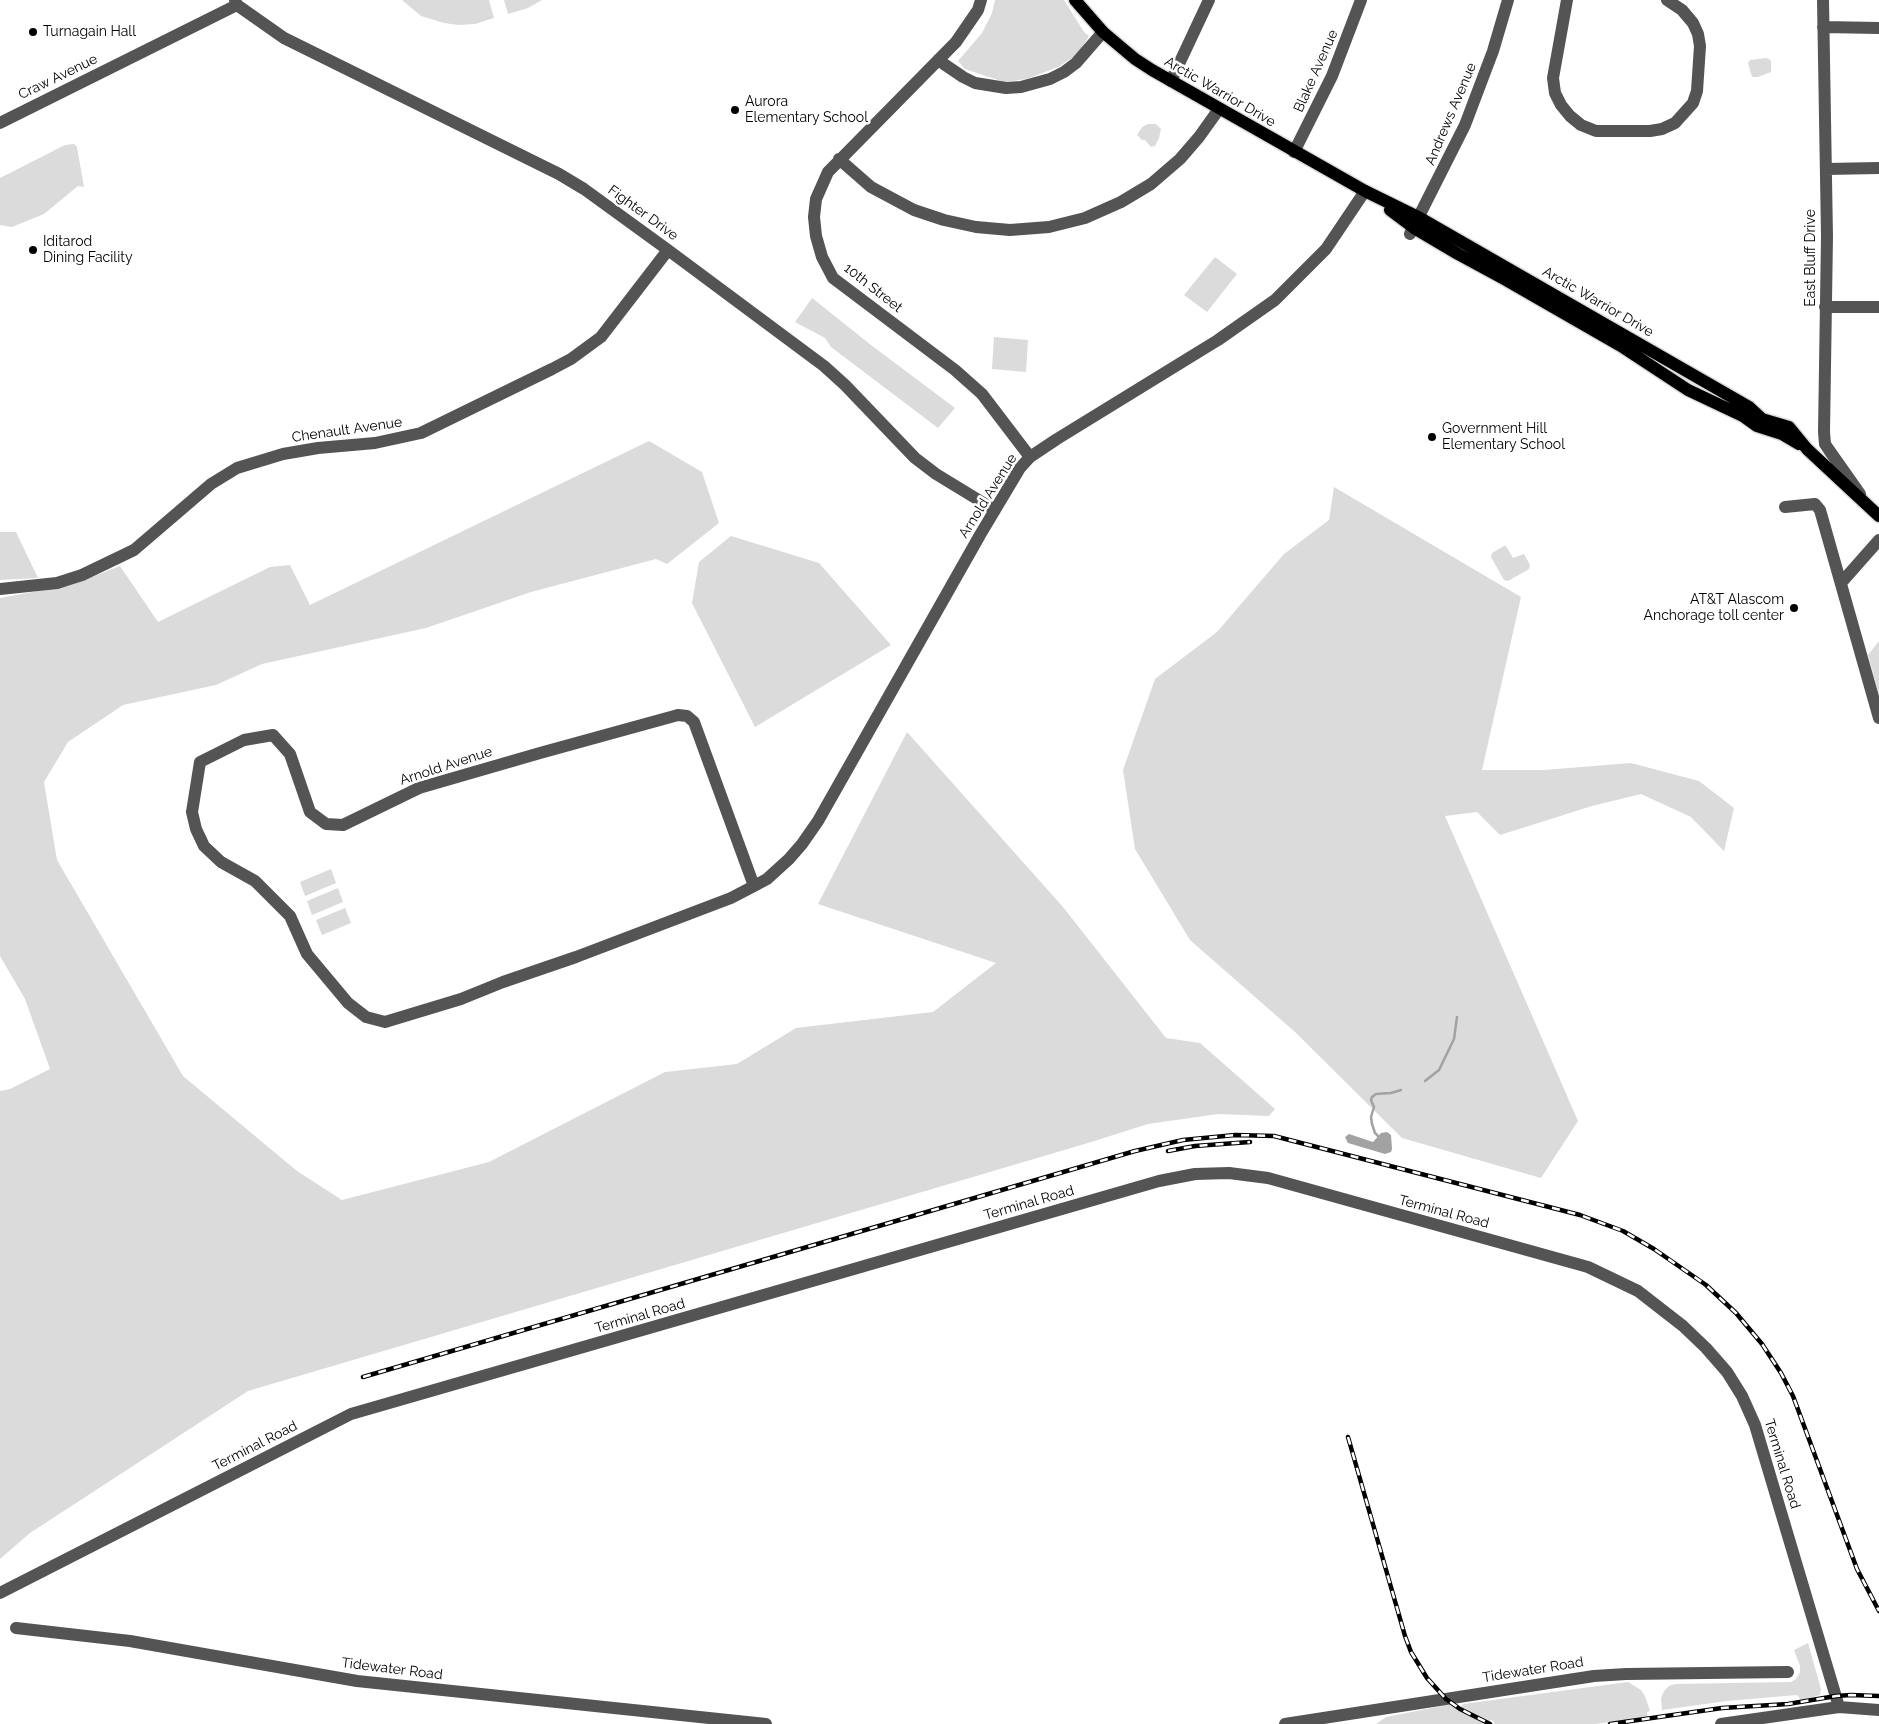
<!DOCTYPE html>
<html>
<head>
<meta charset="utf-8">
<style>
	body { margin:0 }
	canvas { display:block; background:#fff }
</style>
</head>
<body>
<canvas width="1879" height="1724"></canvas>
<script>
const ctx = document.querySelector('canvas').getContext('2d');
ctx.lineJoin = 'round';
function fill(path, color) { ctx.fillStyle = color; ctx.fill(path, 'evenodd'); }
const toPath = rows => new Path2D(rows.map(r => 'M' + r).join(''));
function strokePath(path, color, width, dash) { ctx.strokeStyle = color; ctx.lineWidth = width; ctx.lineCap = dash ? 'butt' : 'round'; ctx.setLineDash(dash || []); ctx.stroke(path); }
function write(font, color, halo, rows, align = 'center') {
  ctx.font = font + ' Raleway,sans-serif'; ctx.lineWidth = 5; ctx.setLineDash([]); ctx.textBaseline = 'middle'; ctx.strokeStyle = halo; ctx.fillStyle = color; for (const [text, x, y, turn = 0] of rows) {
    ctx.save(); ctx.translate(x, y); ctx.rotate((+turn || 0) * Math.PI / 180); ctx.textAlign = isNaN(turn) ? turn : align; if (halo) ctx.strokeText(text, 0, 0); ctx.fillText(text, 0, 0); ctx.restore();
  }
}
fill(toPath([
	[402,0,489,0,494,18,475,24,458,25,444,23,421,16],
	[504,0,542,0,528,8,508,14],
	[995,0,1064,0,1084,32,1089,36,1078,54,1058,67,1027,79,1004,82,965,69,958,61,982,33,992,13],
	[1766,58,1769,59,1771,61,1771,72,1758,77,1752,77,1748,63,1750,60],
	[1148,124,1156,124,1161,129,1159,138,1155,146,1151,147,1145,140,1142,140,1137,135,1142,127],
	[74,144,77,147,84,187,78,186,44,214,12,227,0,225,0,178,65,145],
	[1215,257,1237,274,1207,312,1184,295],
	[812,298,871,345,955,408,938,428,831,347,825,338,795,322],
	[994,337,1028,340,1026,372,992,369],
	[649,441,702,472,719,523,667,564,656,559,531,592,426,628,262,664,216,685,123,705,68,742,44,782,57,860,183,1076,297,1171,342,1200,489,1162,665,1072,737,1064,796,1028,933,1012,996,963,818,904,907,732,1063,907,1166,1038,1200,1043,1275,1109,1269,1116,1218,1114,1148,1124,1088,1143,248,1391,30,1533,0,1559,0,1091,10,1089,50,1069,25,999,0,956,0,598,71,585,120,566,158,622,270,567,290,565,310,605],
	[1334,487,1521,597,1482,770,1544,770,1631,763,1699,781,1734,808,1724,851,1691,817,1641,794,1592,806,1500,835,1477,812,1445,816,1578,1121,1541,1178,1402,1138,1295,1032,1190,940,1135,849,1123,770,1155,679,1217,632,1284,554,1329,520],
	[0,532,16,532,38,578,0,580],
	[731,536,819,563,891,645,755,727,692,603,699,562],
	[1504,546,1506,546,1513,558,1524,554,1530,565,1529,569,1508,581,1504,580,1491,557,1492,553],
	[1879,641,1879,695,1868,655],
	[331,869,336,883,305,896,300,882],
	[338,888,343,902,312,915,307,901],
	[345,908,351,923,322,935,316,920],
	[1808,1643,1821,1689,1820,1695,1817,1696,1801,1700,1797,1695,1727,1701,1662,1710,1661,1698,1664,1691,1669,1686,1675,1684,1791,1682,1796,1679,1800,1672,1800,1666,1794,1650],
	[1628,1682,1641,1690,1645,1696,1650,1711,1647,1712,1647,1717,1595,1724,1494,1724,1494,1721,1490,1720,1489,1722,1461,1707,1463,1704],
	[1452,1704,1461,1711,1484,1724,1376,1724,1386,1717]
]), '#dbdbdb');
fill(toPath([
	[1387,1132,1391,1135,1392,1149,1391,1152,1385,1154,1348,1143,1345,1137,1349,1134,1373,1142,1381,1133]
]), '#a2a2a2');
strokePath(toPath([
	[1425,1081,1439,1070,1454,1039,1457,1017],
	[1378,1136,1375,1133,1372,1124,1371,1117,1374,1107,1371,1100,1372,1097,1376,1094,1391,1093,1401,1090]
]), '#a2a2a2', 2.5);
const major = toPath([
	[1075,0,1103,32,1135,59,1152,70,1365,191,1420,218,1749,407,1762,419,1789,427,1807,449,1879,516],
	[1390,210,1414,228,1458,254,1506,280,1621,346,1688,390,1743,416,1757,426,1782,434,1799,444]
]);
strokePath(major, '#dbdbdb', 15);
strokePath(toPath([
	[235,0,237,5,284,38,559,174,584,189,668,250,824,366,845,385,915,458,936,474,995,510],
	[981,0,978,10,956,42,828,172,816,199,814,217,816,236,822,257,833,278,955,370,982,394,1030,457],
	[1567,0,1553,78,1555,93,1561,105,1570,116,1581,125,1596,131,1650,131,1662,129,1675,123,1693,103,1697,91,1700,46,1698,34,1693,23,1682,10,1667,0],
	[1823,0,1827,236,1824,432,1825,444,1829,450,1860,494],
	[1823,27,1879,28],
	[938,60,963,77,975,83,1006,88,1021,87,1050,79,1064,72,1076,63,1103,32],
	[1171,81,1209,0],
	[0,123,237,5],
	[1294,152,1332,76,1361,0],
	[839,159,871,187,914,210,944,220,976,227,1010,230,1049,227,1085,218,1121,202,1151,184,1180,159,1199,137,1219,109],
	[1826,169,1879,168],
	[1410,234,1465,125,1493,51,1508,0],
	[1825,307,1879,307],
	[1785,507,1815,504,1820,510,1879,718],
	[1841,583,1879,540],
	[0,589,57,583,82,575,134,550,211,484,237,468,283,454,318,448,375,443,421,433,552,369,571,359,601,337,668,250],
	[678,715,687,716,694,722,754,886,731,898,576,957,503,982,461,999,385,1022,366,1017,348,1003,307,954,290,916,255,881,221,862,204,846,196,829,192,812,200,762,244,740,273,735,290,754,310,812,326,824,343,825,419,788,540,753,678,715],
	[754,886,767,879,789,859,802,844,818,821,980,535,1020,468,1030,457,1057,439,1218,340,1275,300,1326,249,1365,191],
	[0,1593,351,1414,1159,1181,1195,1174,1229,1173,1268,1178,1588,1267,1638,1291,1683,1326,1706,1348,1727,1372,1742,1396,1755,1425,1839,1707],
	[16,1628,130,1641,357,1681,766,1724],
	[1285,1724,1594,1676,1626,1674,1788,1672],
	[1721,1724,1839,1707,1879,1710]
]), '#545454', 12);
strokePath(major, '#000', 12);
const rail = toPath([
	[1168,1151,1195,1146,1250,1142],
	[363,1377,1135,1151,1183,1140,1235,1135,1274,1136,1580,1215,1623,1231,1654,1249,1706,1285,1736,1313,1762,1344,1781,1373,1793,1396,1857,1569,1879,1611],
	[1348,1437,1405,1636,1411,1652,1427,1678,1446,1699,1460,1709,1490,1724],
	[1610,1724,1722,1708,1788,1704,1836,1696,1851,1695,1879,1696]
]);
strokePath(rail, '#000', 4.5);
strokePath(rail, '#fff', 2.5, [8]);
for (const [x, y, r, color] of [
	[33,32,5,"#000"],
	[735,110,5,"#000"],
	[33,250,5,"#000"],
	[1432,437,5,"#000"],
	[1794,608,5,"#000"]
]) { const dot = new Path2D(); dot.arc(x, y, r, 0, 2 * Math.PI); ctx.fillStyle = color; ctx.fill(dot); strokePath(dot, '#fff', 2); }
write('14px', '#000', '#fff', [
	["Turnagain Hall",43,32],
	["Aurora",745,102],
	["Elementary School",745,118],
	["Iditarod",43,242],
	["Dining Facility",43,258],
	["Government Hill",1442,429],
	["Elementary School",1442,445],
	["AT&T Alascom",1784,600,"right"],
	["Anchorage toll center",1784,616,"right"]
], 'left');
write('14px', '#000', '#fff', [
	["Blake Avenue",1316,71,-66],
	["Craw Avenue",58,77,-26],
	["Arctic Warrior Drive",1220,92,30],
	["Andrews Avenue",1451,114,-67],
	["Fighter Drive",643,213,36],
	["East Bluff Drive",1811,258,-90],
	["10th Street",873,288,38],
	["Arctic Warrior Drive",1598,302,30],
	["Chenault Avenue",347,430,-8],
	["Arnold Avenue",988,496,-58],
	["Arnold Avenue",446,766,-18],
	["Terminal Road",1029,1203,-16],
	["Terminal Road",1444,1212,15],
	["Terminal Road",640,1316,-16],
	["Terminal Road",255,1446,-27],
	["Terminal Road",1782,1464,73],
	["Tidewater Road",392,1669,7],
	["Tidewater Road",1533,1670,-9]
]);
</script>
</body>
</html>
